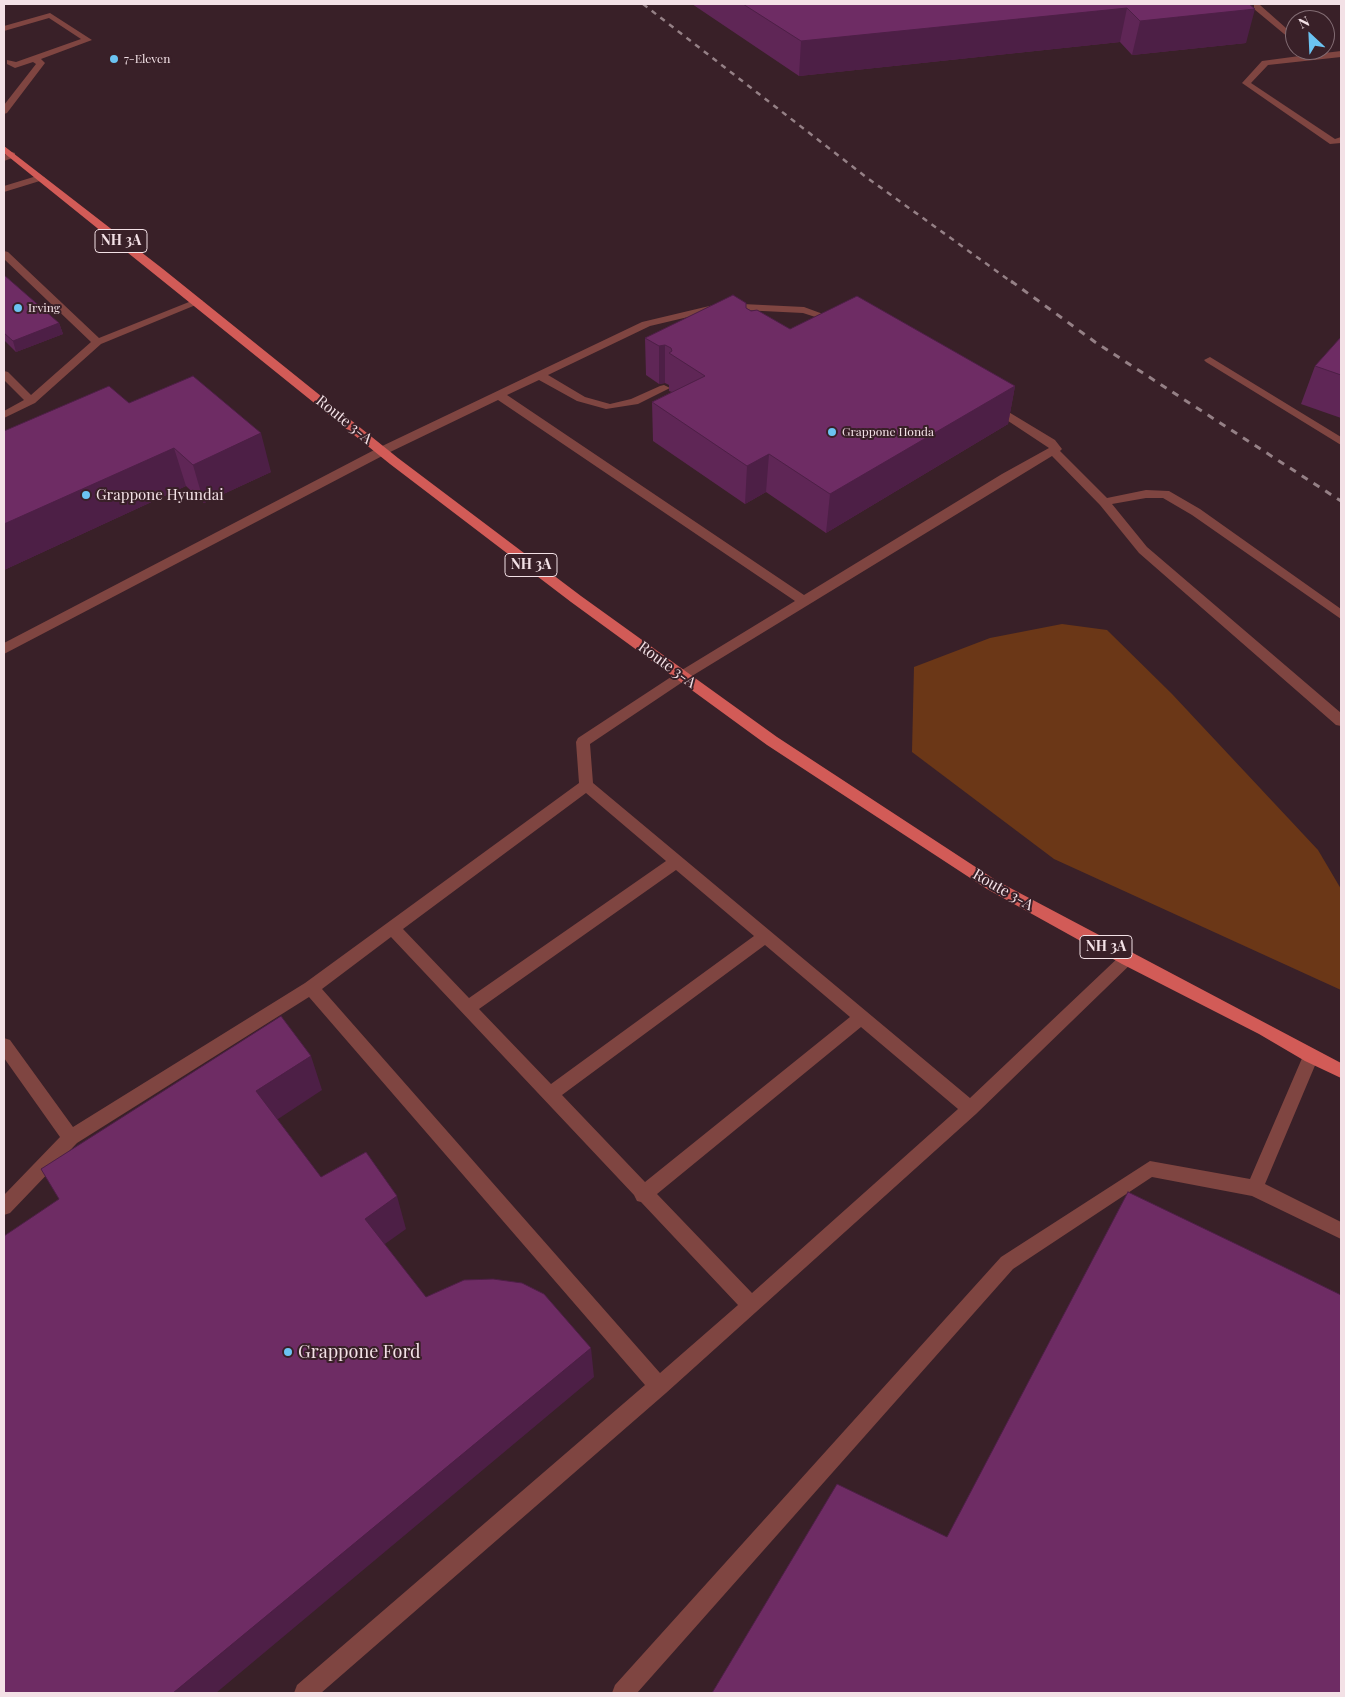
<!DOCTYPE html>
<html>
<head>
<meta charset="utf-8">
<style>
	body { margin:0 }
	#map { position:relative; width:1345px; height:1697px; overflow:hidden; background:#392028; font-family:"Playfair Display",serif }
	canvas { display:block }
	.frame { position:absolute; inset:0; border:5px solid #f3e1e6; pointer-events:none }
	.north { position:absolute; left:1285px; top:10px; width:50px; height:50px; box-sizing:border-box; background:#392028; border:1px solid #836d74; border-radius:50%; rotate:335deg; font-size:14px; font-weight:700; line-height:20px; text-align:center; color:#f3e1e6 }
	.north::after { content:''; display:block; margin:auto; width:18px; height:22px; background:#6bc3f2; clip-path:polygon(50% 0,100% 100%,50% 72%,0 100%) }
</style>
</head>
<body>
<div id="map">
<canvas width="1345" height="1697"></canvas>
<div class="frame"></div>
<div class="north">N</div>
</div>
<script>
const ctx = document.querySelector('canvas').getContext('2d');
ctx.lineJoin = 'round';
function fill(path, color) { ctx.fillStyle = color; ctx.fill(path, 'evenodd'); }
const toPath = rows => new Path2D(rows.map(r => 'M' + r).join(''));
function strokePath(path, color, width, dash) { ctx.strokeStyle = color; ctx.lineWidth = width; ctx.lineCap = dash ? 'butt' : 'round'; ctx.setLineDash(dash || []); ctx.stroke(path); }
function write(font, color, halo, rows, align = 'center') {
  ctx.font = font + ' "Playfair Display",serif'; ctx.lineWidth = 4; ctx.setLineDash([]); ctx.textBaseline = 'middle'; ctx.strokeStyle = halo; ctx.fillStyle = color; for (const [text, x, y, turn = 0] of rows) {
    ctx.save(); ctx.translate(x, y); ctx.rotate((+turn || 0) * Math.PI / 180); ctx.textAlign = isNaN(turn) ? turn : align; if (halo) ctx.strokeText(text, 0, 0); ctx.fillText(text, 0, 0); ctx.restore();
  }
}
fill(toPath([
	[1062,624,1107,630,1172,694,1318,850,1341,889,1341,990,1054,859,912,752,914,667,990,638]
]), '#6b3717');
fill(toPath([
	[1254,5,1260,5,1295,36,1295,43,1254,9,1254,5],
	[50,13,92,40,41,59,45,63,7,113,4,114,4,105,36,64,33,62,15,68,7,64,7,60,16,62,81,39,49,18,4,31,4,26,50,13],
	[1302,50,1311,50,1316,54,1341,51,1341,57,1268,65,1251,83,1335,139,1341,137,1341,143,1330,144,1242,83,1262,61,1307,55,1302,50],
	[12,152,15,153,15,157,4,161,4,155,12,152],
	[40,175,45,178,43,180,4,192,4,186,40,175],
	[4,251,8,252,99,338,194,300,202,300,203,302,101,344,35,403,4,418,4,411,24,400,4,380,4,371,8,372,31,395,91,342,4,259,4,251],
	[722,303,804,307,842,321,837,324,803,313,722,309,650,326,548,375,585,397,610,404,631,399,660,386,664,385,670,388,638,404,606,409,577,401,539,380,507,395,804,595,1002,474,1049,448,987,407,989,405,997,405,1055,440,1062,449,1060,451,1107,498,1146,490,1169,491,1200,509,1341,609,1341,619,1192,515,1163,498,1146,498,1112,504,1147,547,1341,713,1341,726,1336,725,1139,553,1100,505,1052,456,687,679,590,744,593,783,970,1098,1122,954,1128,953,1134,954,1136,959,976,1114,666,1393,321,1693,294,1693,297,1685,645,1385,309,997,77,1143,10,1213,4,1215,4,1195,60,1137,4,1058,4,1038,10,1040,73,1127,305,983,579,783,576,742,578,738,677,673,795,601,498,400,386,454,4,654,4,643,378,448,642,322,722,303],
	[586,793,666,861,469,998,403,929,586,793],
	[676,870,754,936,551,1084,479,1009,676,870],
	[391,937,634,1195,637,1201,641,1202,738,1305,660,1373,322,989,391,937],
	[765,945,850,1017,645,1182,562,1095,765,945],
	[861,1027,958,1109,752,1293,657,1194,861,1027],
	[1210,357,1341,437,1341,445,1206,362,1204,360,1210,357],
	[1311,1049,1317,1051,1319,1056,1265,1184,1341,1222,1341,1239,1252,1196,1152,1177,1013,1269,637,1693,612,1693,615,1685,1001,1257,1150,1161,1250,1179,1303,1056,1305,1051,1311,1049]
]), '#7f4541');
fill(toPath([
	[4,146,163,269,398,458,581,596,777,737,997,881,1341,1063,1341,1078,1305,1061,1259,1034,1122,964,987,889,767,745,571,602,390,464,4,153,4,146]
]), '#d25b57');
strokePath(toPath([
	[643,4,866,177,1013,283]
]), '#958086', 2.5, [5.5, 5.5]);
strokePath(toPath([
	[1011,281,1095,342,1341,501]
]), '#958086', 3, [7, 7]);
fill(toPath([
	[692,4,1249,4,1246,43,1132,55,1120,42,799,76],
	[4,275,59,323,63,334,16,352,4,340],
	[746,308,790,329,1015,386,1008,424,826,533,766,492,745,504,653,441,652,402,672,392,669,391,669,385,665,383,659,384,646,375,645,338],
	[1341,337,1341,418,1301,404,1315,366],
	[129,403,271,472,204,503,186,486,4,570,4,431]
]), '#5f2656');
fill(toPath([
	[1127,8,1120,42,799,76,801,41],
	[1255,9,1246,43,1132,55,1140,21],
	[59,323,63,334,16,352,13,341],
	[665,345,665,383,659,384,659,346],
	[1015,386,1008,424,826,533,830,494],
	[261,433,271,472,204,503,193,465],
	[174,448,186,486,4,570,4,524],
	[769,454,766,492,745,504,747,466],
	[311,1056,322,1090,269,1125,256,1091],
	[397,1196,406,1229,375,1251,365,1219],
	[591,1348,594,1377,216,1693,173,1693]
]), '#4d1f46');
const building = toPath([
	[743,4,1249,4,1255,9,1140,21,1127,8,801,41,743,4],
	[4,275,59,323,13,341,4,333,4,275],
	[733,295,746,303,746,308,751,311,757,310,790,329,857,296,1015,386,830,494,769,454,747,466,652,402,705,376,669,353,672,351,671,348,665,345,659,346,645,338,733,295],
	[1341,337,1341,375,1315,366,1341,337],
	[193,376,261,433,193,465,174,448,4,524,4,431,109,386,129,403,193,376],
	[281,1016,311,1056,256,1091,321,1177,366,1152,397,1196,365,1219,426,1297,464,1280,493,1279,522,1283,544,1294,591,1348,173,1693,4,1693,4,1236,59,1199,41,1169,281,1016],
	[1128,1192,1282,1266,1341,1295,1341,1693,712,1693,837,1484,947,1537,1128,1192]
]);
fill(building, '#6e2c64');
strokePath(building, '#4d1f46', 1);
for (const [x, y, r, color] of [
	[114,59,5,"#6bc3f2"],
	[18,308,5,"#6bc3f2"],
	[832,432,5,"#6bc3f2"],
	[86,495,5,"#6bc3f2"],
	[288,1352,5,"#6bc3f2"]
]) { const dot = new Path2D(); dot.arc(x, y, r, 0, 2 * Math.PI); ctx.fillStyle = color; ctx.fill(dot); strokePath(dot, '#392028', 2); }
write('12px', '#f3e1e6', '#392028', [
	["7-Eleven",124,59],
	["Irving",28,308],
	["Grappone Honda",842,432]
], 'left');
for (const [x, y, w] of [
	[121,241,52],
	[531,565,52],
	[1106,947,52]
]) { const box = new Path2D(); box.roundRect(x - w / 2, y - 11.5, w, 23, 4); ctx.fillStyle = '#392028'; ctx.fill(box); strokePath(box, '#f3e1e6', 1); }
write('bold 14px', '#f3e1e6', null, [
	["NH 3A",121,241],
	["NH 3A",531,565],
	["NH 3A",1106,947]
]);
write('15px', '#f3e1e6', '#392028', [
	["Route 3-A",344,420,39],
	["Route 3-A",667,665,36],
	["Route 3-A",1003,890,30]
]);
write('15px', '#f3e1e6', '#392028', [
	["Grappone Hyundai",96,495]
], 'left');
write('18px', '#f3e1e6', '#392028', [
	["Grappone Ford",298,1352]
], 'left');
</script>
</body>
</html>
